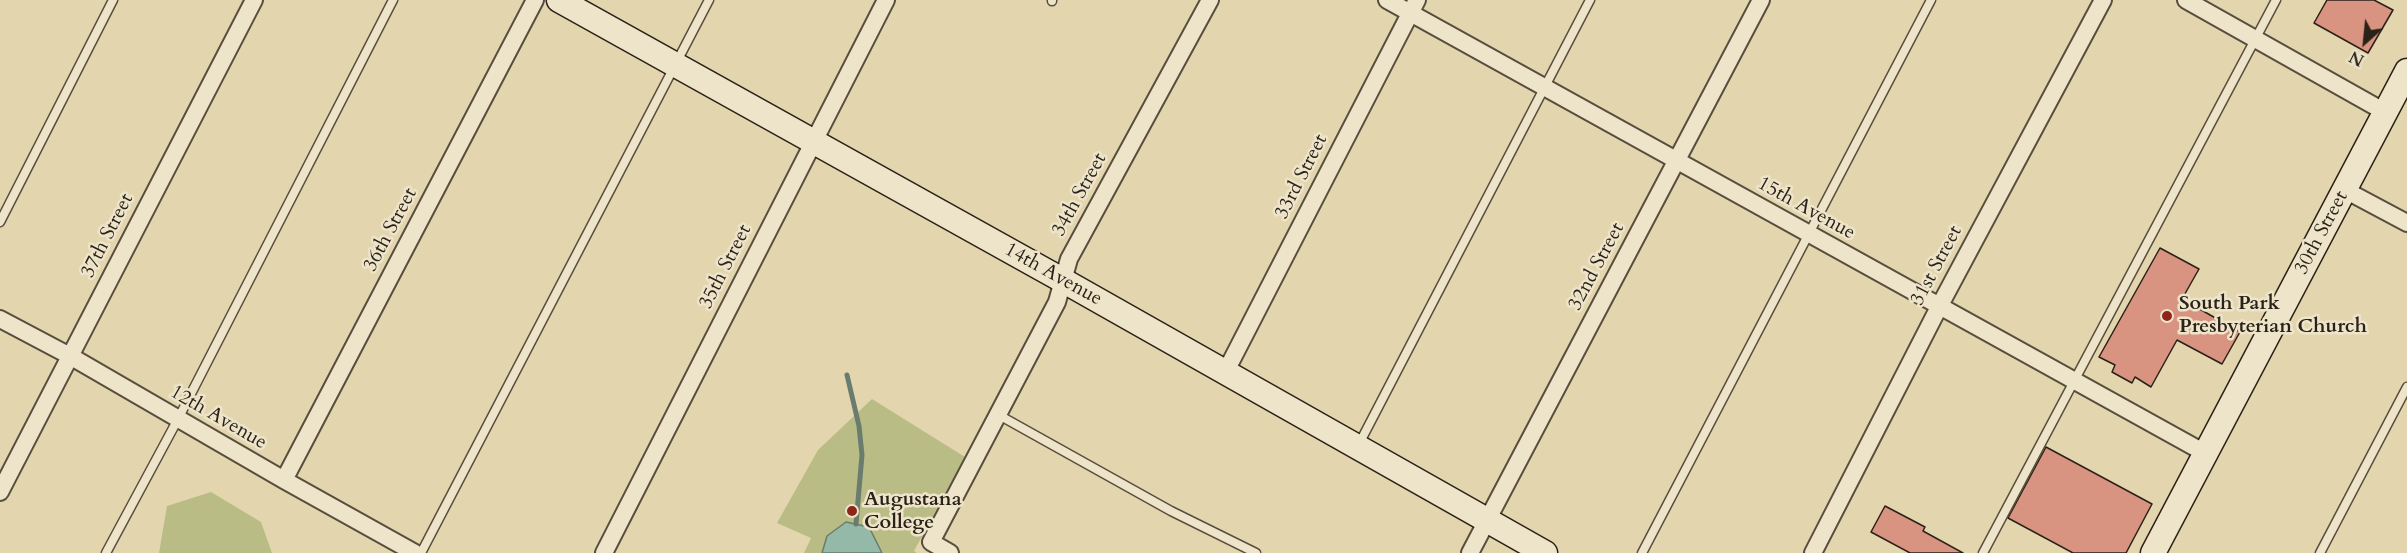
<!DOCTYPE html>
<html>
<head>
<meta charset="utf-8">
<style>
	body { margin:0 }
	#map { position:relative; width:2407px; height:553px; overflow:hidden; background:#e3d6ae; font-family:Cardo,serif }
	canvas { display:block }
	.north { position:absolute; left:2335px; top:12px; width:60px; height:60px; -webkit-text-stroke:4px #ede4ca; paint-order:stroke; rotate:207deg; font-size:16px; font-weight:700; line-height:24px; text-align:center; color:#2a2118 }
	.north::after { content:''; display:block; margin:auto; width:21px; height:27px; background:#2a2118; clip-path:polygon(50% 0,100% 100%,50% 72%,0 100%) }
</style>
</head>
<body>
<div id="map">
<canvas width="2407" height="553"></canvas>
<div class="north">N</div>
</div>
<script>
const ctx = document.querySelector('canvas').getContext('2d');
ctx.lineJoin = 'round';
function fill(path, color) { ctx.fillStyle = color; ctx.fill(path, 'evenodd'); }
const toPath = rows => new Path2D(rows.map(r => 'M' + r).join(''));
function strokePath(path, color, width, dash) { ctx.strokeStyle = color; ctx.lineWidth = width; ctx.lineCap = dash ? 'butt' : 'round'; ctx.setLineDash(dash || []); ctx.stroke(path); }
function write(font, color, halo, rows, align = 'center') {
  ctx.font = font + ' Cardo,serif'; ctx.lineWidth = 5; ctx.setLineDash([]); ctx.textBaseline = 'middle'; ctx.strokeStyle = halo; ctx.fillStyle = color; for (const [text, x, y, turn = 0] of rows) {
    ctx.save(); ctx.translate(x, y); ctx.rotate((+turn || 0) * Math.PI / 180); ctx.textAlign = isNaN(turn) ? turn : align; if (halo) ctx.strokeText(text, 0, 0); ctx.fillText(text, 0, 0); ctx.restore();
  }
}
fill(toPath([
	[872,399,965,457,914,551,917,553,804,553,811,538,777,523,818,450],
	[211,492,261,522,272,553,159,553,167,506]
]), '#babc86');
const water = toPath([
	[846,522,869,527,882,553,822,553,827,536,846,522]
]);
fill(water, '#95b9a8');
strokePath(water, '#6a7c6e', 1.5);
strokePath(toPath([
	[847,375,859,426,862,455,856,524]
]), '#6a7c6e', 5);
const building = toPath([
	[2327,0,2374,0,2393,10,2368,53,2314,23,2327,0],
	[2160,248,2199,269,2182,299,2240,332,2222,364,2177,340,2151,387,2135,377,2132,383,2112,372,2115,365,2099,357,2160,248],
	[2046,447,2152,504,2126,553,2073,553,2008,518,2046,447],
	[1885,506,1925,527,1923,531,1963,553,1910,553,1871,532,1885,506]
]);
fill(building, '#d99381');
strokePath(building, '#2a2118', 1.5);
const lane = toPath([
	[1052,1,1052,0],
	[0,222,113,0],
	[997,414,1171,511,1256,553],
	[1359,444,1590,0],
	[106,553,178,419,393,0],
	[421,553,709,0],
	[1642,553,1931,0],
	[1983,553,2276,0],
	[2320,553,2407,387]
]);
const street = toPath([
	[1387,0,2205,453],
	[2186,0,2385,112],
	[2345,190,2407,223],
	[0,319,70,356,284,480,415,553],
	[1225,373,1417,0],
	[284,480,535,0],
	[0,492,254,0],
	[604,553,886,0],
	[950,553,931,542,1057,302,1069,259,1210,0],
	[1470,553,1761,0],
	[1813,553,1939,307,2103,0]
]);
const secondary = toPath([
	[559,0,1064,281,1545,553],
	[2153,553,2407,71]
]);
strokePath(lane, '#584e3e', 11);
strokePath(street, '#584e3e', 20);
strokePath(secondary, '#2a2118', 27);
strokePath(lane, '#ede4ca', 8);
strokePath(street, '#ede4ca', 16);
strokePath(secondary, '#ede4ca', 24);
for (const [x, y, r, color] of [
	[2167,316,6,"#8f2418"],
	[852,511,6,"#8f2418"]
]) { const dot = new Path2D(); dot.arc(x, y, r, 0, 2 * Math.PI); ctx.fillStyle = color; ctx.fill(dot); strokePath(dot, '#ede4ca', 2); }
write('20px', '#2a2118', '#ede4ca', [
	["33rd Street",1302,177,-63],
	["34th Street",1080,195,-61],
	["15th Avenue",1806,209,29],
	["36th Street",391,230,-62],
	["30th Street",2322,233,-62],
	["37th Street",108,236,-63],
	["31st Street",1937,266,-62],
	["35th Street",726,267,-63],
	["32nd Street",1597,267,-62],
	["14th Avenue",1053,275,29],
	["12th Avenue",218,418,30]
]);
write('bold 20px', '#2a2118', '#ede4ca', [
	["South Park",2179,304],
	["Presbyterian Church",2179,327],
	["Augustana",864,500],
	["College",864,523]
], 'left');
</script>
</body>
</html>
